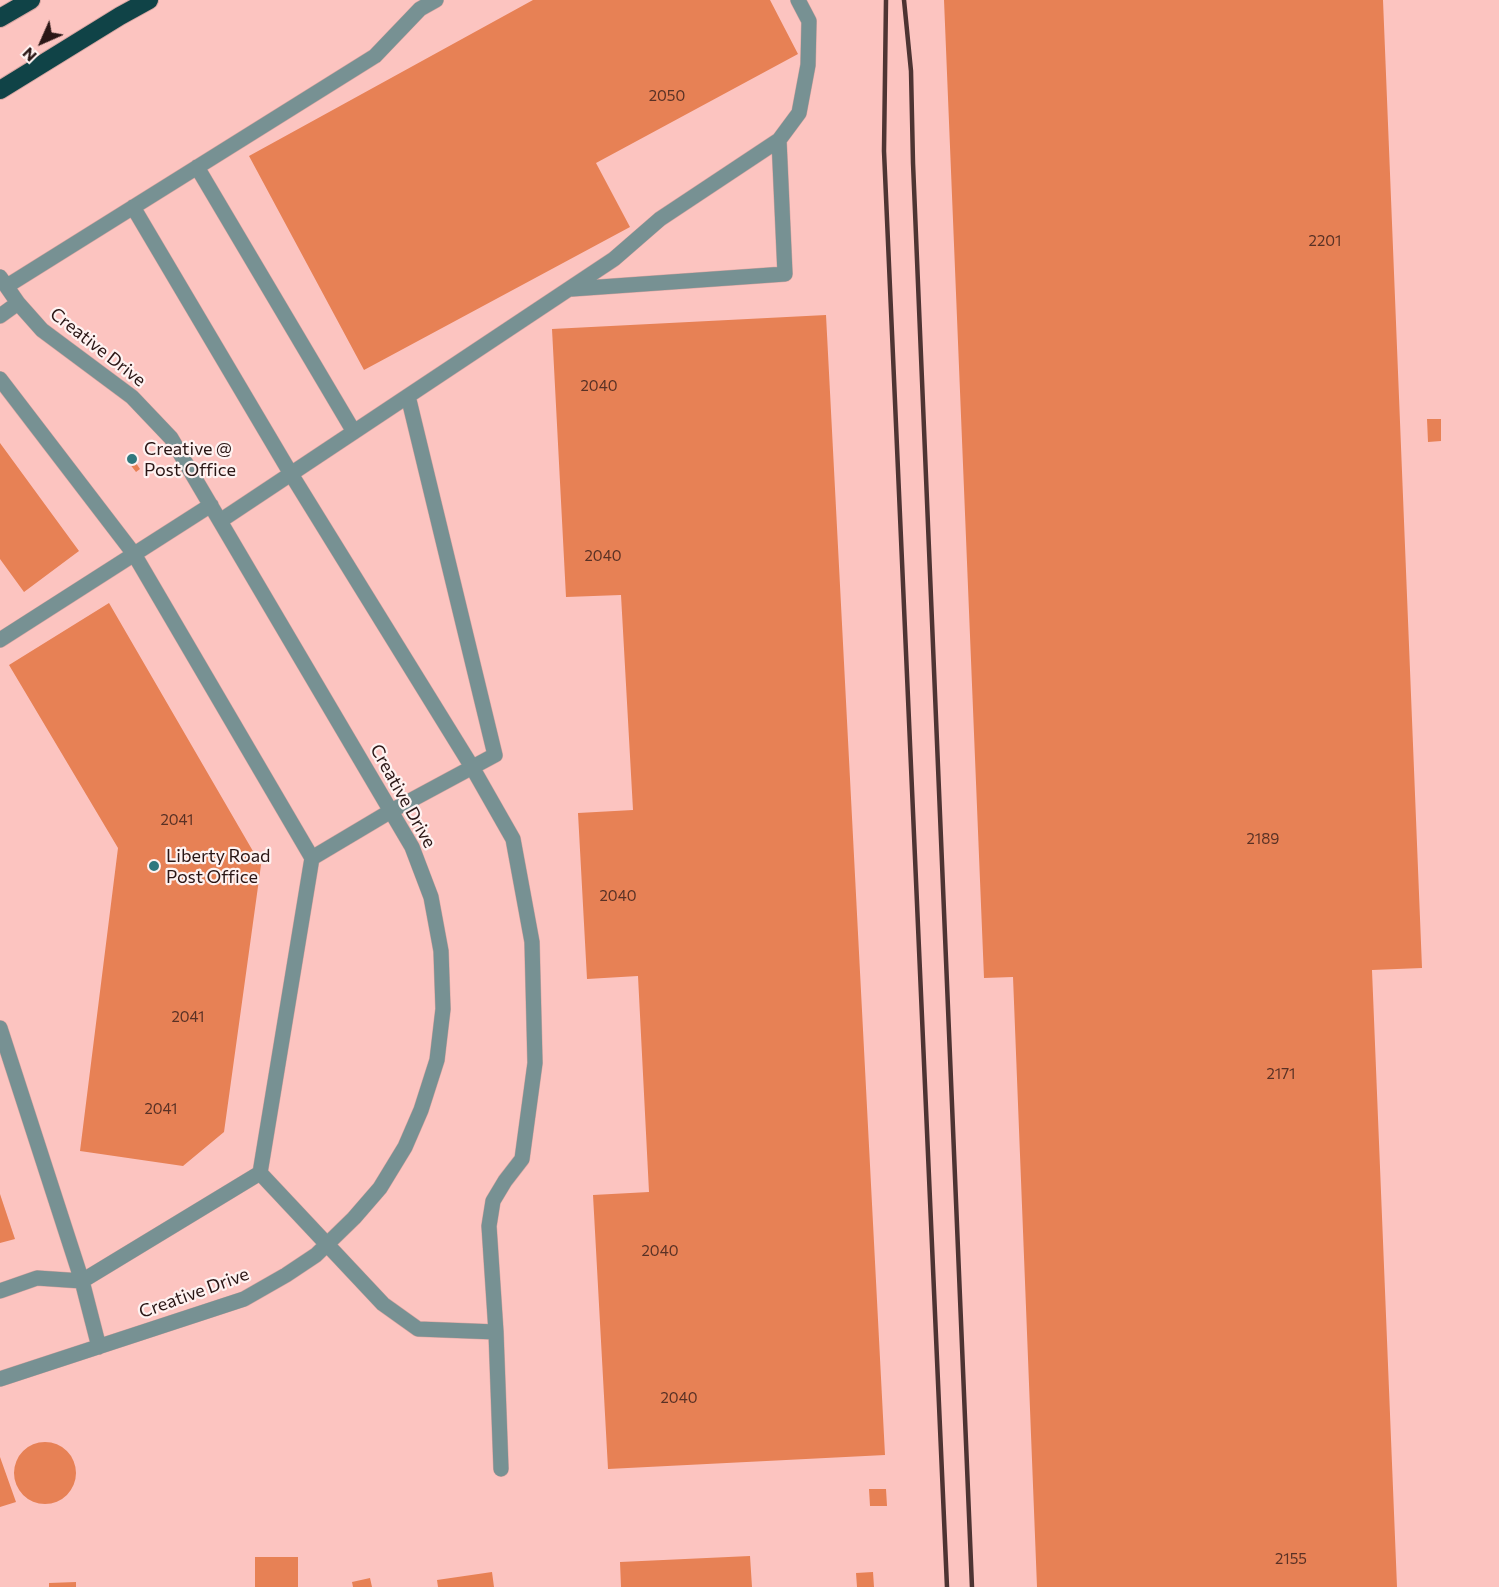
<!DOCTYPE html>
<html>
<head>
<meta charset="utf-8">
<style>
	body { margin:0 }
	#map { position:relative; width:1499px; height:1587px; overflow:hidden; background:#fcc4c0; font-family:Commissioner,sans-serif }
	canvas { display:block }
	.north { position:absolute; left:12px; top:12px; width:60px; height:60px; -webkit-text-stroke:4px #fef2f1; paint-order:stroke; rotate:225deg; font-size:16px; font-weight:700; line-height:24px; text-align:center; color:#2a1615 }
	.north::after { content:''; display:block; margin:auto; width:21px; height:27px; background:#2a1615; clip-path:polygon(50% 0,100% 100%,50% 72%,0 100%) }
</style>
</head>
<body>
<div id="map">
<canvas width="1499" height="1587"></canvas>
<div class="north">N</div>
</div>
<script>
const ctx = document.querySelector('canvas').getContext('2d');
ctx.lineJoin = 'round';
function fill(path, color) { ctx.fillStyle = color; ctx.fill(path, 'evenodd'); }
const toPath = rows => new Path2D(rows.map(r => 'M' + r).join(''));
function strokePath(path, color, width, dash) { ctx.strokeStyle = color; ctx.lineWidth = width; ctx.lineCap = dash ? 'butt' : 'round'; ctx.setLineDash(dash || []); ctx.stroke(path); }
function write(font, color, halo, rows, align = 'center') {
  ctx.font = font + ' Commissioner,sans-serif'; ctx.lineWidth = 4.5; ctx.setLineDash([]); ctx.textBaseline = 'middle'; ctx.strokeStyle = halo; ctx.fillStyle = color; for (const [text, x, y, turn = 0] of rows) {
    ctx.save(); ctx.translate(x, y); ctx.rotate((+turn || 0) * Math.PI / 180); ctx.textAlign = isNaN(turn) ? turn : align; if (halo) ctx.strokeText(text, 0, 0); ctx.fillText(text, 0, 0); ctx.restore();
  }
}
fill(toPath([
	[533,0,770,0,798,54,596,163,630,227,364,370,249,156],
	[944,0,1383,0,1422,968,1372,970,1397,1587,1037,1587,1013,977,984,978],
	[826,315,885,1455,608,1469,593,1195,649,1192,638,976,587,979,578,813,633,810,621,595,566,597,552,329],
	[1427,419,1441,419,1441,441,1428,442],
	[0,443,79,551,24,592,0,559],
	[134,460,140,469,136,472,129,463],
	[109,603,261,865,224,1132,183,1166,80,1151,118,848,9,665],
	[0,1194,15,1239,0,1243],
	'14 1473a31 31 0 1 1 62 0a31 31 0 1 1-62 0Z',
	[0,1457,16,1502,0,1507],
	[869,1489,886,1489,887,1506,870,1506],
	[750,1556,752,1587,621,1587,620,1562],
	[255,1557,298,1557,298,1587,255,1587],
	[492,1572,494,1587,438,1587,437,1580],
	[873,1572,874,1587,857,1587,856,1573],
	[370,1578,372,1587,353,1587,352,1582],
	[76,1582,76,1587,49,1587,49,1583]
]), '#e78155');
const minor = toPath([
	[197,167,354,432],
	[133,207,291,474,472,767,513,839,532,942,535,1063,522,1159,505,1181,493,1201,489,1226,496,1332,418,1329,383,1304,260,1173],
	[0,277,18,303,42,330,132,397,171,438,412,847,431,897,441,951,443,1009,437,1060,421,1110,405,1147,380,1188,354,1218,316,1255,286,1275,244,1299,0,1379],
	[7,286,375,56,420,9,436,0],
	[572,289,785,274,779,140],
	[0,316,18,303],
	[0,379,134,554,312,858,260,1173,82,1281,37,1278,0,1291],
	[220,521,614,259,660,219,779,140,799,113,808,65,809,21,798,0],
	[0,640,211,505],
	[312,858,391,811,495,755,408,396],
	[0,1028,82,1281,99,1347],
	[496,1332,501,1469]
]);
const highway = toPath([
	[0,18,31,0],
	[0,90,120,16,149,0]
]);
strokePath(minor, '#d6a5a1', 16);
strokePath(highway, '#d6a5a1', 20);
strokePath(minor, '#779193', 15);
strokePath(highway, '#104347', 18);
strokePath(toPath([
	[886,0,884,151,947,1587],
	[904,0,911,71,913,163,972,1587]
]), '#4e3433', 4.5);
for (const [x, y, r, color] of [
	[132,459,6,"#2f787e"],
	[154,866,6,"#2f787e"]
]) { const dot = new Path2D(); dot.arc(x, y, r, 0, 2 * Math.PI); ctx.fillStyle = color; ctx.fill(dot); strokePath(dot, '#fef2f1', 2); }
write('15px', '#593125', null, [
	["2050",667,96],
	["2201",1325,241],
	["2040",599,386],
	["2040",603,556],
	["2041",177,820],
	["2189",1263,839],
	["2040",618,896],
	["2041",188,1017],
	["2171",1281,1074],
	["2041",161,1109],
	["2040",660,1251],
	["2040",679,1398],
	["2155",1291,1559]
]);
write('18px', '#2a1615', '#fef2f1', [
	["Creative Drive",98,347,38],
	["Creative Drive",403,796,61],
	["Creative Drive",194,1293,-20]
]);
write('18px', '#2a1615', '#fef2f1', [
	["Creative @",144,449],
	["Post Office",144,470],
	["Liberty Road",166,856],
	["Post Office",166,877]
], 'left');
</script>
</body>
</html>
